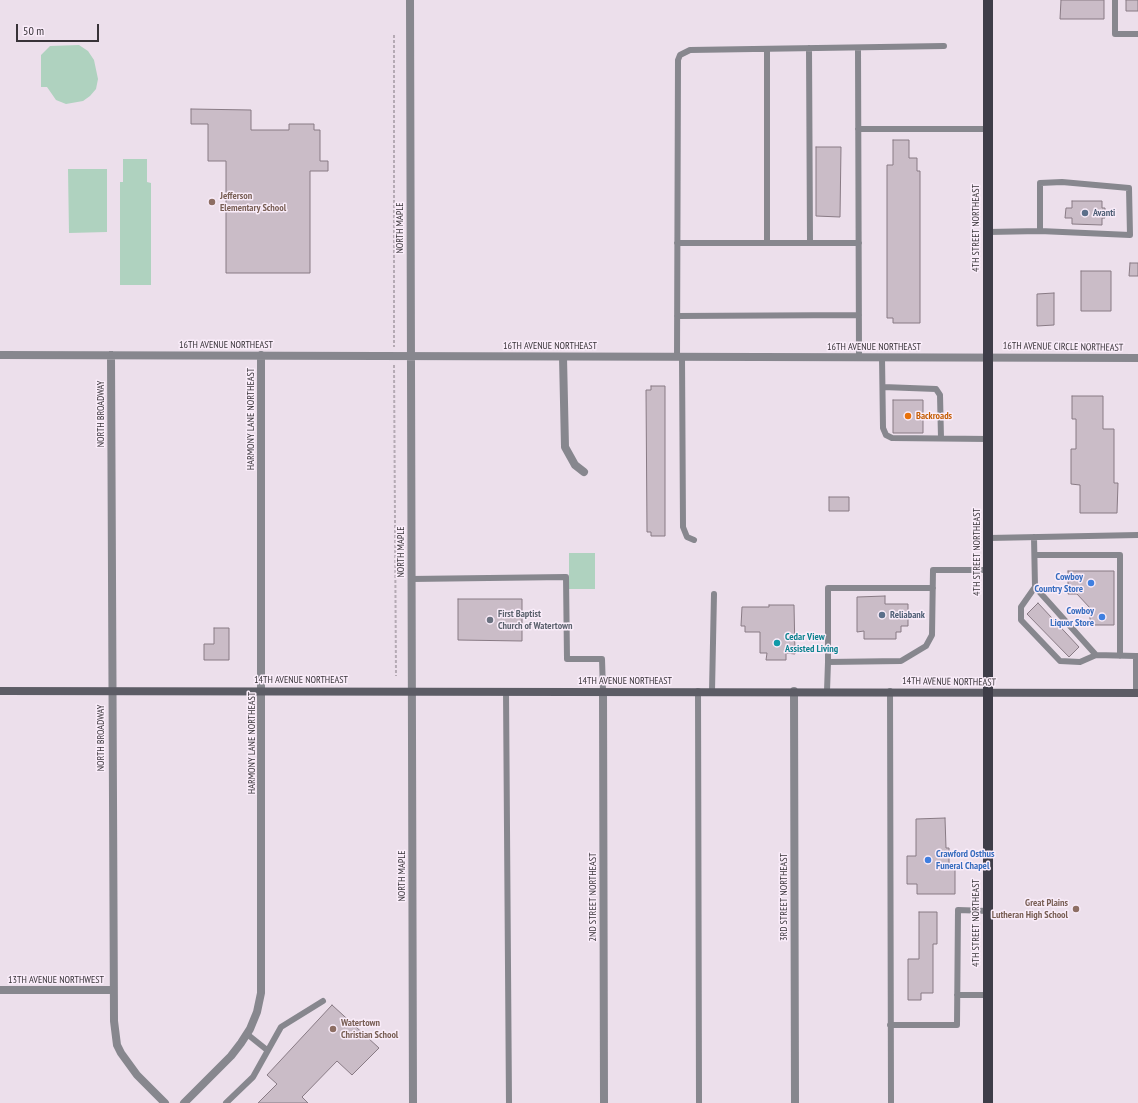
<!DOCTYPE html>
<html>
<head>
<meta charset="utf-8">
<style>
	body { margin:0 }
	#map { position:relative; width:1138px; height:1103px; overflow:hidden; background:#ecdfeb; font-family:"PT Sans Narrow",sans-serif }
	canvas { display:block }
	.scale { position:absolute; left:16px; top:24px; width:83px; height:18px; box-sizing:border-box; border:2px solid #383338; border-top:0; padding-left:5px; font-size:12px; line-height:14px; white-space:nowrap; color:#383338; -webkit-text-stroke:3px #f9ecf9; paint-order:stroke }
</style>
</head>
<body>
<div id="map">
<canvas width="1138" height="1103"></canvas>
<div class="scale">50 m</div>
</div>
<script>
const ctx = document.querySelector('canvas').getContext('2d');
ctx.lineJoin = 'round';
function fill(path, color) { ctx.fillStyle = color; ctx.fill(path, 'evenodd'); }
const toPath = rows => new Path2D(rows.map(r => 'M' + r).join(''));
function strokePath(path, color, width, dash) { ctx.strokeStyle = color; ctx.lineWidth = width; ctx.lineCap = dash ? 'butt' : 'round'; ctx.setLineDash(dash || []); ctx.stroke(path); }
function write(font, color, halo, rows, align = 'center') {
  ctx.font = font + ' "PT Sans Narrow",sans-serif'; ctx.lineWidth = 3; ctx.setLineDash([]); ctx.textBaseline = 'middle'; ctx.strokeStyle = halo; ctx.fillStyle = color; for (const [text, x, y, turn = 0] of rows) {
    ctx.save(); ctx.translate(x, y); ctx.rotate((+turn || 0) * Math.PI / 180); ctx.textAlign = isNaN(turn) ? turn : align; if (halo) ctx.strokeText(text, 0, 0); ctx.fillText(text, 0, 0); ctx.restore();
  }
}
fill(toPath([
	[79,45,88,51,94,60,98,79,96,89,90,96,83,101,66,104,56,100,47,87,41,87,41,55,50,46],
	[123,159,147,159,147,182,151,183,151,285,120,285,120,182,123,182],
	[68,169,107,169,107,232,69,233],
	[569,553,595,553,595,589,569,589]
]), '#afd2bf');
const building = toPath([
	[1061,0,1104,0,1104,19,1060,19,1061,0],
	[1126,0,1138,0,1138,11,1126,11,1126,0],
	[191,109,251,110,251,130,289,130,289,124,314,124,314,130,320,130,320,161,328,161,328,171,310,171,310,273,226,273,226,161,208,161,208,124,191,124,191,109],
	[893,140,909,140,909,158,917,158,917,171,920,171,920,323,893,323,893,318,887,318,887,165,893,165,893,140],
	[816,147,841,147,840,217,816,216,816,147],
	[1072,201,1102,201,1102,208,1105,208,1105,218,1102,218,1102,225,1072,224,1072,218,1065,218,1066,208,1072,208,1072,201],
	[1130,263,1138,263,1138,276,1129,276,1130,263],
	[1081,271,1111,271,1111,311,1081,311,1081,271],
	[1054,293,1054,325,1037,326,1037,294,1054,293],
	[651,386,665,386,665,536,651,536,651,532,647,532,646,390,651,390,651,386],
	[1072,396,1103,396,1103,429,1114,429,1114,483,1118,483,1117,513,1080,513,1080,485,1071,484,1071,449,1076,449,1076,419,1072,419,1072,396],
	[893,400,923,400,923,433,893,433,893,400],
	[829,497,849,497,849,511,829,511,829,497],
	[1068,571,1114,571,1114,625,1090,625,1090,608,1077,594,1068,594,1068,571],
	[885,596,885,604,908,604,908,626,901,626,901,632,896,632,896,639,864,639,864,631,857,632,857,597,885,596],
	[458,599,522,599,522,641,458,640,458,599],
	[1038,603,1079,647,1069,657,1027,614,1038,603],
	[769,605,794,605,795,654,786,653,786,660,766,660,767,653,760,653,760,632,745,632,745,626,741,626,742,607,769,607,769,605],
	[214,628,229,628,229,660,204,660,204,644,214,644,214,628],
	[945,818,946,848,949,848,949,865,955,865,955,894,917,894,917,884,907,884,907,856,916,856,916,819,945,818],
	[919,912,937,912,937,944,933,944,933,993,921,993,921,1000,908,1000,908,959,919,959,919,912],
	[332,1005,379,1048,352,1075,337,1061,302,1097,308,1103,258,1103,277,1084,267,1075,332,1005]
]);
fill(building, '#cabcc7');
strokePath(building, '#887a84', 1);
strokePath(toPath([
	[394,35,394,347],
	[394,365,396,676]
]), '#b5aab4', 2, [3, 2]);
strokePath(toPath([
	[1115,0,1115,34,1138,34],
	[809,48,810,243],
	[858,48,859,357],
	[767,49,767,243],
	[858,129,988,129],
	[988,232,1040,231,1040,183,1062,182,1129,188,1130,235,1040,231],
	[677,243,859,243],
	[677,316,859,315],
	[677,357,678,60,680,55,690,50,944,46],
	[682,357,683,527,687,537,694,540],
	[882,357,883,428,886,435,892,438,988,439],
	[883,387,936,389,940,395,941,438],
	[1034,537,1035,587,1096,655,1136,656],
	[989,538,1138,535],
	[1035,555,1120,555,1120,656],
	[411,579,566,577,567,659,602,659,603,691],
	[1035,587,1021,607,1021,620,1060,661,1080,662,1096,655],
	[828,662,828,588,933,588],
	[506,691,509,1103],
	[698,691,699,1103],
	[712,691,714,594],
	[827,691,828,662,901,661,926,646,932,635,933,570,989,570],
	[890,691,891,1103],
	[1136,693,1136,656,1138,656],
	[957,995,988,995],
	[890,1025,957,1025,958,910,988,911],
	[247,1034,267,1050],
	[226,1103,253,1077,281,1027,323,1001]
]), '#87878e', 6);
strokePath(toPath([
	[410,0,413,1103],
	[0,355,1138,358],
	[111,355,114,1021,117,1045,121,1053,137,1075,165,1103],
	[563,357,565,447,575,465,584,472],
	[603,691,604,1103],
	[794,691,795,1103],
	[0,990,112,990],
	[184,1103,231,1056,241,1043,250,1029,257,1012,261,993,261,355]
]), '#87878e', 8);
strokePath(toPath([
	[0,691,1138,693]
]), '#5c5c65', 8);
strokePath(toPath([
	[988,0,988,1103]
]), '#3e3d48', 10);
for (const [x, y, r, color] of [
	[212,202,4,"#8d6e63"],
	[1085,213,4,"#5c6f8a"],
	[908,416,4,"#e8710a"],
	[1091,583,4,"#3f7fe0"],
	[882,615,4,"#5c6f8a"],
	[1102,617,4,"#3f7fe0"],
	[490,620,4,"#6b7280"],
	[777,643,4,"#0f9aa8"],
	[928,860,4,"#3f7fe0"],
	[1076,909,4,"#8d6e63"],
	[333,1029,4,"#8d6e63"]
]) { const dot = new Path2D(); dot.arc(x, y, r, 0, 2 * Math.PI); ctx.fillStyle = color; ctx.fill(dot); strokePath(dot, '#f9ecf9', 1.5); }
write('bold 10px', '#785e54', '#f9ecf9', [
	["Jefferson",220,196],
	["Elementary School",220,208],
	["Great Plains",1068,903,"right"],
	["Lutheran High School",1068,915,"right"],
	["Watertown",341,1023],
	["Christian School",341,1035]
], 'left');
write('bold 10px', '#4e5e75', '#f9ecf9', [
	["Avanti",1093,213],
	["Reliabank",890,615]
], 'left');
write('10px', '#383338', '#f9ecf9', [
	["NORTH MAPLE",400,228,-90],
	["4TH STREET NORTHEAST",976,228,-90],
	["16TH AVENUE NORTHEAST",226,345],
	["16TH AVENUE NORTHEAST",550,346],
	["16TH AVENUE NORTHEAST",874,347],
	["16TH AVENUE CIRCLE NORTHEAST",1063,347,1],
	["NORTH BROADWAY",101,414,-90],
	["HARMONY LANE NORTHEAST",251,419,-90],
	["NORTH MAPLE",401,552,-90],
	["4TH STREET NORTHEAST",977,552,-90],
	["14TH AVENUE NORTHEAST",301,680],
	["14TH AVENUE NORTHEAST",625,681],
	["14TH AVENUE NORTHEAST",949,682,1],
	["NORTH BROADWAY",101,738,-90],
	["HARMONY LANE NORTHEAST",252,743,-90],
	["NORTH MAPLE",402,876,-90],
	["2ND STREET NORTHEAST",593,897,-90],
	["3RD STREET NORTHEAST",784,897,-90],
	["4TH STREET NORTHEAST",976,923,-90],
	["13TH AVENUE NORTHWEST",56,980]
]);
write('bold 10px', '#c56008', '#f9ecf9', [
	["Backroads",916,416]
], 'left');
write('bold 10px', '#366cbe', '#f9ecf9', [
	["Cowboy",1083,577],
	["Country Store",1083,589],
	["Cowboy",1094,611],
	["Liquor Store",1094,623],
	["Crawford Osthus",936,854,"left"],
	["Funeral Chapel",936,866,"left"]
], 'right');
write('bold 10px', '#5b616d', '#f9ecf9', [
	["First Baptist",498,614],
	["Church of Watertown",498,626]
], 'left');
write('bold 10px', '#0d838f', '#f9ecf9', [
	["Cedar View",785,637],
	["Assisted Living",785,649]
], 'left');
</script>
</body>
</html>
